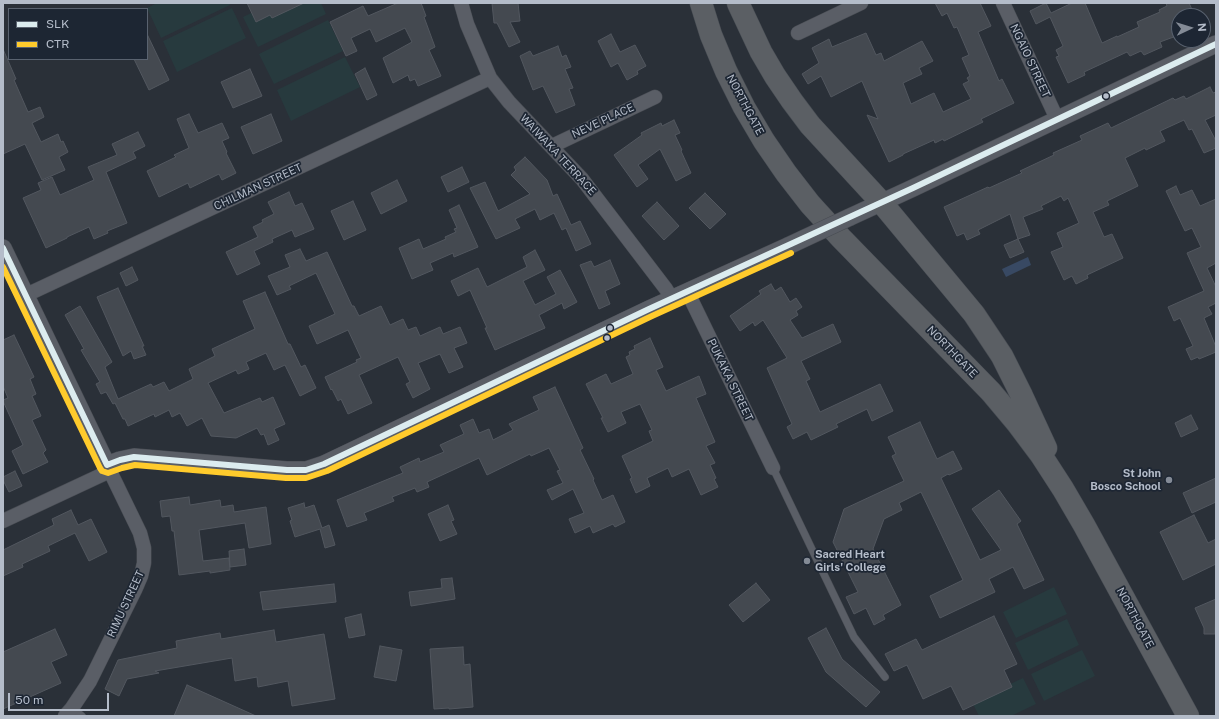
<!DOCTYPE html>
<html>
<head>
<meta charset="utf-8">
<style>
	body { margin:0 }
	#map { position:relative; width:1219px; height:719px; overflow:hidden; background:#2a3038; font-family:"Public Sans",sans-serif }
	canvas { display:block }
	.frame { position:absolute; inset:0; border:4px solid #b4bcc9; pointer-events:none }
	.legend { position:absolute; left:8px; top:8px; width:140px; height:52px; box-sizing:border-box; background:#1d2633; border:1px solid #59626f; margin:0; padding:5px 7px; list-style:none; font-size:12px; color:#b4bcc9 }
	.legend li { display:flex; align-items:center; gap:8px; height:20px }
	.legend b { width:20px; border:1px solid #59626f }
	.north { position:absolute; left:1171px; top:8px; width:40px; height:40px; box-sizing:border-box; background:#1d2633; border:1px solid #59626f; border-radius:50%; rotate:86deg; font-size:11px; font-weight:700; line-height:16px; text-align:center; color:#b4bcc9 }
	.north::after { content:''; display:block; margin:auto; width:14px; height:18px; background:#848b96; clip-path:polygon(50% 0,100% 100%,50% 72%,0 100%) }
	.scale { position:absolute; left:8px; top:693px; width:101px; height:18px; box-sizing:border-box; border:2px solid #b4bcc9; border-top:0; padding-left:5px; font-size:12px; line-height:14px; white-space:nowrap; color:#b4bcc9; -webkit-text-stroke:3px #1d2633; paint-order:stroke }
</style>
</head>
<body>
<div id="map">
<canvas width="1219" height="719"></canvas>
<div class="frame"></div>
<ul class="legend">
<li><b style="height:5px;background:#dcecef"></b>SLK</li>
<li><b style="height:5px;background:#ffcb2c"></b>CTR</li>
</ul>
<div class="north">N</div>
<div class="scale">50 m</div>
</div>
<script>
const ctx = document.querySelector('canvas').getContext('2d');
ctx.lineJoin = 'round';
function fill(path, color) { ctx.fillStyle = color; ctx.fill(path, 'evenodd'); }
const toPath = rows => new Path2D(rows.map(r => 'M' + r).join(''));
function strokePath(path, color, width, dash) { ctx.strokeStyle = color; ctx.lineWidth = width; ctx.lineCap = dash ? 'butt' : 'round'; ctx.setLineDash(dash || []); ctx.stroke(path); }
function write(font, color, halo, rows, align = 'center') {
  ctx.font = font + ' "Public Sans",sans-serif'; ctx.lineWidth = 3.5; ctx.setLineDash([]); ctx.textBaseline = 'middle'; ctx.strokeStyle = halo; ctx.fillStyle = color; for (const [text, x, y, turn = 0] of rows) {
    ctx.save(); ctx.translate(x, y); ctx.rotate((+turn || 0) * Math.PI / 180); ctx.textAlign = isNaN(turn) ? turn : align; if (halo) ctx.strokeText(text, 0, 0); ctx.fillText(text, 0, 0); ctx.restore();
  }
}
fill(toPath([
	[157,3,229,3,230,5,161,38,147,8],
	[272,3,321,3,326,14,258,47,243,17],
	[232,8,246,38,177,72,163,41],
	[328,20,343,51,274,84,259,54],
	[345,57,360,87,291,121,277,90],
	[1054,587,1067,614,1016,638,1003,612],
	[1067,619,1079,645,1028,670,1015,643],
	[1082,650,1095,676,1044,701,1031,674],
	[1023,678,1036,704,1011,716,979,716,972,702]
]), '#273a3e');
fill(toPath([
	[1028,257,1031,265,1006,277,1002,269]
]), '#384963');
const building = toPath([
	[247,3,304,3,272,18,270,15,256,22,247,3],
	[398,3,421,3,426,16,424,17,435,47,429,50,441,76,418,86,415,79,410,81,408,75,393,83,383,58,412,42,405,28,376,42,370,29,351,38,357,51,346,56,330,22,363,6,368,16,398,3],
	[492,3,518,3,520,21,510,22,520,42,509,47,497,23,494,23,492,3],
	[935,3,980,3,991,26,978,32,999,81,1002,79,1014,103,981,119,983,122,944,141,943,139,935,143,934,140,903,154,903,155,889,162,867,115,878,119,862,81,831,97,821,76,808,84,802,74,819,63,812,48,829,39,832,47,866,33,876,55,881,53,884,61,922,41,933,61,919,68,922,74,903,83,911,104,934,93,943,112,971,99,963,84,969,81,967,78,970,76,962,58,969,55,957,27,954,28,947,13,942,16,935,3],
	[1046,3,1051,13,1072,3,1085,3,1102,43,1117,36,1117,37,1139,27,1137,22,1160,12,1159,10,1167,6,1166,3,1189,3,1195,16,1179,16,1179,35,1160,42,1162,47,1144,55,1141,51,1130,56,1127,52,1084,72,1085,75,1068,83,1056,57,1059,56,1056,50,1063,46,1050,17,1036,24,1030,11,1046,3],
	[147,34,169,80,149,90,134,59,147,59,147,34],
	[611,34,620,52,635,45,646,66,637,71,638,74,627,80,618,63,611,67,598,41,611,34],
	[558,46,562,57,566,55,571,67,565,69,573,88,569,89,575,105,556,113,543,86,533,90,520,56,530,51,533,56,558,46],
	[3,49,16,79,14,80,28,112,40,107,44,117,32,123,41,142,58,134,61,142,63,141,68,152,59,157,65,170,42,180,25,144,3,154,3,49],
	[365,68,377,95,367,100,355,74,365,68],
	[250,69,262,96,233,108,221,82,250,69],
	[1210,87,1213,93,1216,92,1216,115,1205,120,1216,141,1216,148,1204,153,1192,129,1189,130,1184,120,1160,131,1165,141,1146,150,1145,148,1125,158,1138,186,1107,201,1109,205,1093,212,1104,237,1112,234,1123,258,1087,275,1088,278,1076,284,1072,276,1064,280,1051,252,1063,247,1057,233,1079,223,1068,198,1064,201,1061,196,1041,206,1043,209,1023,217,1030,235,1018,239,1010,214,978,230,980,234,967,240,964,233,957,236,944,207,988,187,989,188,1022,173,1020,171,1054,155,1053,153,1082,140,1080,136,1108,123,1111,128,1173,98,1175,100,1184,96,1186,99,1210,87],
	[189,114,198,133,222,123,229,138,222,141,227,152,226,153,236,173,222,180,219,174,190,188,188,183,159,197,147,171,176,157,174,155,189,148,177,119,189,114],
	[271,114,282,141,253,154,241,127,271,114],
	[674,120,680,133,675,135,682,150,681,151,691,173,676,181,660,149,638,165,648,179,637,187,614,155,642,135,641,133,661,123,662,126,674,120],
	[138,132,145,146,133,152,136,158,106,172,127,223,107,231,108,233,94,239,89,227,67,237,67,238,46,248,23,198,41,190,38,183,52,177,60,195,94,180,88,167,117,155,112,144,138,132],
	[525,157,547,180,553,196,557,194,571,225,580,221,591,244,576,251,566,228,562,230,554,213,540,220,535,209,515,219,520,228,496,239,470,188,485,182,498,211,530,194,511,175,516,170,514,167,525,157],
	[462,167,469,182,448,192,441,177,462,167],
	[397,180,407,201,381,214,371,193,397,180],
	[1176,186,1180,195,1192,190,1200,206,1216,199,1216,263,1207,268,1216,287,1216,303,1208,307,1212,314,1204,318,1216,347,1216,352,1199,359,1198,357,1191,360,1186,349,1193,346,1180,318,1174,321,1168,307,1204,291,1187,253,1201,247,1192,228,1185,231,1166,191,1176,186],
	[289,192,295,206,302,203,314,229,295,237,292,230,272,239,273,242,254,251,260,264,237,275,226,252,258,237,253,227,263,222,262,220,274,214,268,202,289,192],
	[705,193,726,214,710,229,689,208,705,193],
	[353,201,366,230,344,240,331,211,353,201],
	[657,202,679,226,664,240,642,216,657,202],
	[459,205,478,247,454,257,453,253,430,263,433,270,412,279,399,248,419,239,423,249,446,239,445,237,456,232,454,229,457,228,449,210,459,205],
	[1018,239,1024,252,1010,258,1004,245,1018,239],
	[300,249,306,261,327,252,352,306,354,306,359,316,381,306,390,325,403,319,408,330,416,327,420,336,440,327,443,334,460,327,467,343,454,348,463,367,449,373,440,354,418,363,430,389,413,398,406,384,410,382,398,357,359,375,372,403,348,414,341,399,338,401,332,389,331,390,325,377,357,362,356,360,361,358,348,330,317,344,309,326,335,314,316,273,289,286,291,289,277,295,268,276,290,267,285,255,300,249],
	[535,250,545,270,523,281,535,305,556,294,547,277,560,270,577,302,564,309,562,303,539,315,545,328,495,350,485,328,487,328,470,290,458,296,451,281,478,268,487,287,527,267,523,257,535,250],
	[610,260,620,284,605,291,610,304,599,309,580,265,591,261,594,267,610,260],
	[132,267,138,280,126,286,120,273,132,267],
	[771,284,775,291,781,287,790,302,796,298,802,307,796,311,798,315,790,320,802,338,833,324,841,342,801,361,810,379,806,381,820,412,880,384,893,411,872,421,867,409,836,424,838,427,811,440,807,432,793,439,787,427,792,424,767,368,787,358,763,320,755,326,753,322,740,331,730,316,761,294,759,291,771,284],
	[118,288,144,346,142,346,146,355,134,359,131,351,123,356,97,297,118,288],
	[265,292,288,344,290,344,301,367,305,365,316,388,300,396,285,365,274,370,266,353,246,362,249,369,238,374,236,370,208,383,224,413,260,398,262,402,273,397,285,424,274,429,279,440,268,445,264,434,261,435,257,428,236,438,211,436,202,418,187,426,180,413,172,417,169,410,155,417,154,414,128,426,125,419,123,419,115,403,113,404,106,392,101,394,96,384,100,382,81,350,84,349,65,315,80,306,112,362,105,367,118,399,151,384,153,387,164,382,169,391,193,379,189,369,215,356,212,349,255,329,243,301,265,292],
	[14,335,34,377,30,379,36,394,32,396,41,416,32,420,46,450,43,453,48,462,23,474,12,451,23,445,3,401,3,400,8,398,3,386,3,340,14,335],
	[650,338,663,367,656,370,666,391,699,376,706,394,696,398,715,442,706,446,715,463,710,465,716,478,714,479,718,487,701,495,689,469,672,477,668,468,647,478,650,486,636,493,630,479,632,478,622,456,653,441,649,431,652,430,640,404,621,412,626,423,608,432,601,418,603,418,586,384,606,374,611,384,633,374,626,357,630,355,629,352,635,349,634,346,650,338],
	[555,387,583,448,580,450,594,479,593,480,602,500,613,495,625,522,615,527,613,524,593,533,590,526,575,533,569,519,584,513,573,489,552,500,547,490,563,483,557,471,560,470,549,448,531,456,530,454,487,475,479,458,427,482,429,487,417,492,415,488,392,497,394,501,364,513,367,520,347,527,337,500,403,473,400,467,419,458,420,462,444,452,440,445,464,434,460,425,473,419,479,433,489,429,493,440,513,430,509,424,539,410,533,397,555,387],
	[1191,415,1198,429,1181,437,1175,423,1191,415],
	[920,422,937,459,953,451,962,469,949,475,948,474,941,478,980,560,1001,550,972,509,999,490,1021,521,1017,524,1044,580,1024,589,1013,567,989,579,995,592,940,618,930,596,963,580,921,492,899,503,902,510,884,519,873,549,901,605,883,615,885,619,874,625,866,608,854,614,846,597,858,592,833,542,844,509,904,481,892,456,896,454,888,437,920,422],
	[15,471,22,486,9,492,3,480,3,477,15,471],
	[1216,478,1216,502,1192,513,1183,493,1216,478],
	[189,497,190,505,220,500,221,507,233,505,234,512,266,507,271,544,249,548,245,523,199,530,203,561,229,558,230,570,210,573,210,571,179,575,174,531,172,531,170,516,162,517,160,501,189,497],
	[304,503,305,508,314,505,322,528,329,525,335,545,325,548,320,529,295,537,290,521,292,520,288,508,304,503],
	[448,505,454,520,451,521,457,534,440,541,428,514,448,505],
	[71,510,78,525,91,519,107,552,89,561,75,533,48,546,50,551,22,564,23,567,3,576,3,550,54,525,52,519,71,510],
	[1194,515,1208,543,1216,539,1216,564,1183,580,1160,532,1194,515],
	[244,549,246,565,230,567,229,551,244,549],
	[452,578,455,599,411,606,409,592,442,588,441,579,452,578],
	[756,583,770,600,743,622,729,605,756,583],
	[334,584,336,602,263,610,260,592,334,584],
	[1216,599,1215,634,1204,634,1204,628,1195,608,1216,599],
	[361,614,365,635,349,638,345,618,361,614],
	[994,616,1017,664,1004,670,1012,687,963,710,951,686,923,699,907,665,894,671,885,654,916,639,922,650,994,616],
	[826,628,842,659,880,692,866,707,826,672,808,638,826,628],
	[55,629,67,655,51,662,61,683,3,709,3,652,55,629],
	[274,630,276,642,324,634,335,699,292,706,288,681,258,687,257,677,235,681,232,658,155,671,159,673,127,679,119,696,105,689,118,660,177,648,176,641,220,633,221,639,274,630],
	[380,646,402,650,396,681,374,677,380,646],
	[463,647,464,665,470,664,473,707,449,709,449,708,434,709,430,649,463,647],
	[187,685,256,716,174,716,187,685]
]);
fill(building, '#444950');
strokePath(building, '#52575f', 1);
const service = toPath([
	[773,468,854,637,885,677],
	[72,708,82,716]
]);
const minor = toPath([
	[461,3,467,24,490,78,509,102,582,179,666,289,672,299],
	[1003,3,1057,119],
	[798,33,861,3],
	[552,146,655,97],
	[687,291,773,468],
	[26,295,490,78],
	[3,521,110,471],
	[65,716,72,708,90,681,135,590,141,576,144,563,144,548,140,533,107,465]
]);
const tertiary = toPath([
	[850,217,913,188,1216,44],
	[3,248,107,465,120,460,134,457,287,470,306,470,324,464,649,309,788,246]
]);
const trunk = toPath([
	[701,3,711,35,726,71,744,107,764,141,786,173,810,204,841,238,991,392,1017,423,1041,455,1063,489,1084,525,1188,716],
	[738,3,761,52,775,76,792,101,810,125,881,202,974,314,1002,356,1022,396,1046,448]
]);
strokePath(service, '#484c53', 8);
strokePath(minor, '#484c53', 15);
strokePath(tertiary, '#484c53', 18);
strokePath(trunk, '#474c53', 23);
strokePath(service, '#5a5e66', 7);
strokePath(minor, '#5a5e66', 14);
strokePath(tertiary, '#5a5e66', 17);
strokePath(trunk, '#5b5f64', 22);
const tertiaryBridge = toPath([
	[788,246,850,217]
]);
strokePath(tertiaryBridge, '#484c53', 18, []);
strokePath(tertiaryBridge, '#5a5e66', 17);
strokePath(toPath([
	[3,248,107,465,120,460,134,457,287,470,306,470,324,464,649,309,913,188,1216,44]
]), '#dcecef', 6);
strokePath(toPath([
	[3,267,100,468,102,471,108,473,122,468,135,465,286,478,306,478,327,471,652,316,791,253]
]), '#ffcb2c', 6);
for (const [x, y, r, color] of [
	[1106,96,3.5,"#b4bcc9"],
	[610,328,3.5,"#b4bcc9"],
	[607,338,3.5,"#b4bcc9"],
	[1169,480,4,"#848b96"],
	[807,561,4,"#848b96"]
]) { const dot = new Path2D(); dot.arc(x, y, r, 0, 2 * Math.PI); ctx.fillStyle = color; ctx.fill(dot); strokePath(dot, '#1d2633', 1.5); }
write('11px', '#b4bcc9', '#1d2633', [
	["NGAIO STREET",1030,61,65],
	["NORTHGATE",745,105,62],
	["NEVE PLACE",603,121,-25],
	["WAIWAKA TERRACE",558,155,47],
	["CHILMAN STREET",258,187,-25],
	["NORTHGATE",952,352,46],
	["PUKAKA STREET",730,380,64],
	["RIMU STREET",126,604,-65],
	["NORTHGATE",1135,618,62]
]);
write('bold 11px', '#b4bcc9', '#1d2633', [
	["St John",1161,474],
	["Bosco School",1161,487],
	["Sacred Heart",815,555,"left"],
	["Girls' College",815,568,"left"]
], 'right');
</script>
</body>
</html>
